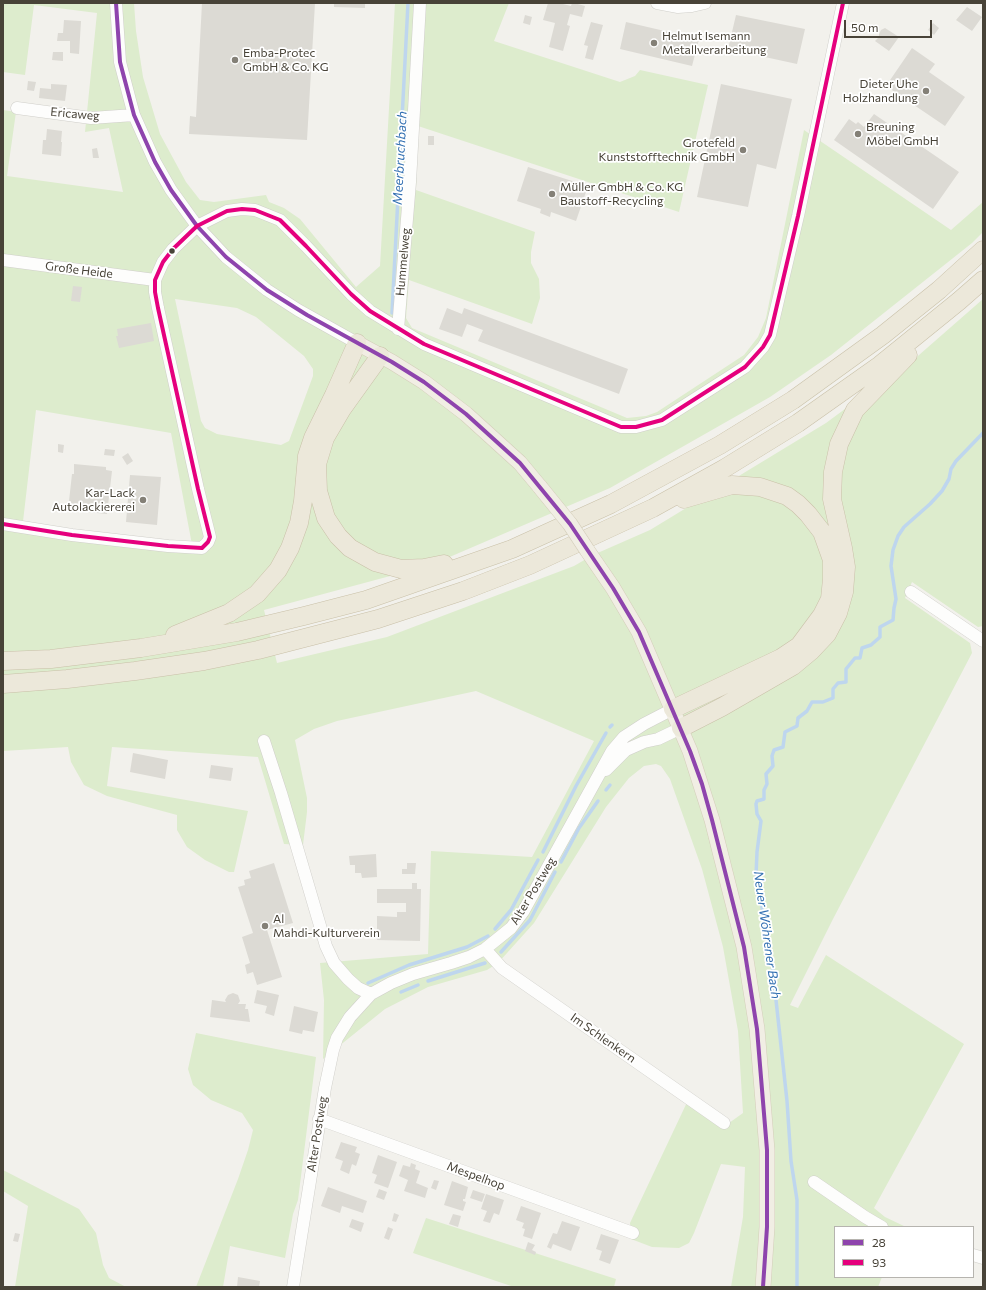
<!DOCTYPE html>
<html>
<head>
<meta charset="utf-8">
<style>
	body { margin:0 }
	#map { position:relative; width:986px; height:1290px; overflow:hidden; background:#f2f1ec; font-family:Commissioner,sans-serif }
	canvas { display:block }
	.frame { position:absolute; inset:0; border:4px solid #484338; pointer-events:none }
	.legend { position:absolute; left:834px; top:1226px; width:140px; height:52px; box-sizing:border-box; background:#fff; border:1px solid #b6b4af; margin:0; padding:5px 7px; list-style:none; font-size:12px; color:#484338 }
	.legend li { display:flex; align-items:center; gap:8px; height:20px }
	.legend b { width:20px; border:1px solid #b6b4af }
	.scale { position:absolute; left:844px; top:20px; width:88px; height:18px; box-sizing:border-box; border:2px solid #484338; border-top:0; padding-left:5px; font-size:12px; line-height:14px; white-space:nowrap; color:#484338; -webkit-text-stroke:3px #fff; paint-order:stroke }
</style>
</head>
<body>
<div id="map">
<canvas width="986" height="1290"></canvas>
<div class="frame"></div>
<ul class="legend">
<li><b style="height:5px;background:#8e44ad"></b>28</li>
<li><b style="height:5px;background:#e5007d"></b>93</li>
</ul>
<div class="scale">50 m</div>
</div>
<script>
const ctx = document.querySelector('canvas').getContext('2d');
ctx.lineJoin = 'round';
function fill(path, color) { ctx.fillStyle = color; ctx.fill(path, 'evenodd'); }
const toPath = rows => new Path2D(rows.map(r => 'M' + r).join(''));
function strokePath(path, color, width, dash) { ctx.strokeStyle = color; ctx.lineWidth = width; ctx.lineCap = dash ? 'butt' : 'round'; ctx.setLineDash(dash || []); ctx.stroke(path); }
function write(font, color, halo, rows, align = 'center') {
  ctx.font = font + ' Commissioner,sans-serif'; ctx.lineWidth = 3.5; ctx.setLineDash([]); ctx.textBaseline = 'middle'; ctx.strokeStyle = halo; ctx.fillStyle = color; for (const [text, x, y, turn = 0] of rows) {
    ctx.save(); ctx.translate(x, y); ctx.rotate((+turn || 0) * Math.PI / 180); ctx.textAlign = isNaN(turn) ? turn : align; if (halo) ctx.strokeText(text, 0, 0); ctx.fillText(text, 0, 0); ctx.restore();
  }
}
fill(toPath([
	[3,3,134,3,136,31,143,77,160,134,186,182,200,200,214,202,266,195,269,202,284,208,300,219,356,287,380,266,395,3,509,3,494,41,620,82,635,76,640,70,708,85,679,212,418,126,416,190,535,232,531,252,531,263,539,279,540,298,532,324,409,280,406,318,412,328,627,418,646,416,657,412,744,355,758,337,766,318,804,130,951,230,983,202,983,232,972,243,831,355,770,397,610,488,431,565,264,610,277,663,387,637,574,566,593,555,650,530,826,423,853,403,895,376,983,299,983,626,978,627,912,582,905,598,970,643,972,653,833,919,790,1005,798,1008,826,955,964,1044,874,1208,885,1217,906,1227,835,1227,835,1277,882,1277,878,1287,731,1287,743,1217,745,1167,721,1164,694,1233,689,1243,679,1248,652,1247,631,1239,630,1223,690,1096,729,1123,743,1113,738,1031,723,947,702,869,670,779,661,766,656,764,644,766,629,778,606,807,534,923,498,963,487,970,428,987,385,1009,323,1059,324,1000,320,963,428,954,431,851,532,857,594,741,476,691,337,721,314,729,295,740,307,798,307,812,303,845,284,844,258,757,112,747,107,786,248,811,234,872,229,872,205,860,187,847,177,830,177,815,107,796,84,785,71,762,68,747,3,751,3,110,16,112,7,176,123,192,109,128,85,132,97,13,34,5,25,75,3,72],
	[175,299,237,308,256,317,304,356,313,369,313,376,289,441,281,445,217,434,205,428,201,421],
	[36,410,171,433,193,550,22,530],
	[196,1033,316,1057,298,1200,293,1214,285,1258,230,1246,223,1287,196,1287,238,1179,248,1150,253,1130,242,1113,211,1100,193,1085,188,1069],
	[3,1170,79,1209,96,1233,103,1265,109,1278,126,1287,15,1287,28,1206,3,1191],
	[426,1218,616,1279,614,1287,514,1287,413,1253]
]), '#ddeccd');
strokePath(toPath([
	[392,313,408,3],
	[610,727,612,725],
	[606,790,610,785],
	[543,852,576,786,606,733],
	[561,862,579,828,598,801],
	[495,929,511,910,538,860],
	[501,952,530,920,555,872],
	[428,981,485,963],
	[368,983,409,965,467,947,488,936],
	[401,992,418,985],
	[797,1287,797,1200,791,1161,787,1101,771,954,756,876,757,852,761,821,757,814,756,804,757,801,764,799,764,790,767,784,766,774,773,766,772,756,774,750,783,747,785,732,797,726,798,718,807,711,812,702,823,702,833,698,833,689,838,683,846,682,846,669,855,658,860,658,862,648,871,645,880,637,880,627,893,620,894,608,896,599,891,566,893,550,898,536,904,527,930,504,942,491,949,479,951,469,956,461,983,433]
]), '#bed6ee', 3.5);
fill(toPath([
	[202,3,315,3,307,140,189,134,190,116,196,117],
	[334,3,365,3,365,8,334,7],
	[548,3,559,3,571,6,572,3,574,3,585,6,582,17,570,14,567,25,570,26,563,51,549,47,555,23,543,20],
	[967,7,982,17,972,31,956,20],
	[525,15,532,17,530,25,523,23],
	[736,15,805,29,797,64,728,49],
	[64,20,81,21,79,54,70,53,70,41,57,41,58,33,63,33],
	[591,22,603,25,593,60,585,58,588,46,584,45],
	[626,22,699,39,692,66,620,49],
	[933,23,939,28,934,35,928,30],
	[885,28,899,37,889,51,875,41,879,37,879,34,881,30],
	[912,48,935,64,929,72,965,97,945,126,886,86],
	[53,52,63,52,63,61,52,60],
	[28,81,36,82,34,91,27,90],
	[51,84,67,85,65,101,39,98,40,88,51,89],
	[721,84,792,99,776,169,757,164,748,207,697,197],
	[874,114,959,172,933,209,834,140,849,119,856,124,858,122,864,127],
	[47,129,62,131,61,142,62,142,61,156,42,154,43,140,46,140],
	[428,136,434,136,434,145,428,145],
	[97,148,99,158,93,158,92,149],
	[528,167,588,186,576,221,551,212,550,217,540,213,541,209,517,201],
	[73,286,82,287,80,302,71,301],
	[447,308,462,314,464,308,628,369,619,394,478,341,483,330,467,324,462,337,439,329],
	[151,323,154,341,119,348,116,336,118,336,117,329],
	[58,444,64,445,63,453,58,452],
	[105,449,115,450,114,456,104,455],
	[128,453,133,461,127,465,122,457],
	[74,464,106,467,106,470,112,471,107,514,68,510,72,474,74,474],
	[130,475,161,477,157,525,126,522],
	[133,753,168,760,165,779,130,772],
	[211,765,233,768,231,781,209,778],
	[376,854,377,877,362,878,361,873,355,873,355,865,350,865,349,856],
	[274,863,293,923,267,930,282,977,257,985,253,972,247,974,245,965,250,963,242,937,253,933,238,887,245,885,244,880,251,878,249,871],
	[407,863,416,863,415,874,402,874,402,869,407,869],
	[412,883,417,883,417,889,421,889,420,941,377,940,377,916,397,917,397,912,406,912,406,903,377,903,377,889,412,889],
	[257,990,279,995,274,1016,265,1013,267,1006,254,1003],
	[233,993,238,995,240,1001,238,1004,246,1004,245,1009,248,1009,250,1022,210,1017,212,1000,226,1002,225,1000,228,995],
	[294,1006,318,1012,314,1032,303,1030,302,1034,289,1031],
	[341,1142,357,1147,355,1152,360,1154,356,1166,352,1164,349,1174,340,1170,343,1161,335,1158],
	[378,1155,397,1162,388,1188,374,1183,377,1175,372,1173],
	[411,1163,416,1165,415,1169,420,1171,416,1183,428,1188,425,1198,404,1191,408,1180,399,1176,403,1165,410,1167],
	[434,1180,439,1181,436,1190,431,1188],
	[452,1181,468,1187,465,1199,463,1199,463,1201,466,1202,463,1211,444,1205],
	[328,1187,367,1201,363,1213,342,1206,340,1213,321,1206],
	[379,1189,387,1192,384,1200,376,1197],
	[473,1190,485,1194,482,1202,470,1198],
	[486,1194,504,1200,499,1215,494,1213,490,1223,483,1221,487,1211,481,1209],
	[521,1206,541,1213,532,1239,523,1236,525,1229,522,1228,524,1223,516,1220],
	[394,1213,399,1215,396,1222,392,1221],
	[453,1214,461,1216,458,1227,449,1224],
	[352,1219,364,1223,361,1232,349,1227],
	[562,1221,580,1227,571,1251,553,1244,551,1249,547,1247,553,1233,557,1234],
	[388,1227,393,1229,389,1240,384,1238],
	[15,1233,20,1234,18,1242,13,1241],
	[601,1234,619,1240,610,1264,599,1260,602,1251,596,1249],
	[528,1242,535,1245,532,1250,536,1252,535,1255,525,1251],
	[238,1277,260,1281,259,1287,237,1287]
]), '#dcdad4');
const minor = toPath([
	[116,3,120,62,131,104,134,115,155,162,171,190,197,226,226,257,267,290,298,310,357,343],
	[657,3,678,7,692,6,705,3],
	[17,108,91,118,134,115],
	[3,260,155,280],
	[398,329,410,182,420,3],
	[3,524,72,535,168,546,202,548,208,542,210,537,198,489,158,308,155,292,155,280,163,262,173,249,197,226,227,211,242,209,255,210,280,220,306,246,351,294,370,311,424,344,621,427,636,427,662,420,745,367,763,347,770,335,798,216,843,3],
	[911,592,983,641],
	[264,741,281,793,326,946,334,963,348,979,358,988,371,994],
	[606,770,626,750,644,742,658,739,681,728],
	[485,949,502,968,724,1123],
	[319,1119,633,1233],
	[814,1182,865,1217,882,1227],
	[973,1255,983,1258],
	[293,1287,325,1088,333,1050,337,1038,350,1017,371,994,391,983,413,974,451,963,469,957,485,949,511,928,523,912,612,751,624,737,644,724,673,709]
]);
const major = toPath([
	[357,343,392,362,424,382,466,414,520,463,540,487],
	[587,550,613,588,639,632,690,751,712,820,744,947,757,1029,767,1150,767,1227,763,1287]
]);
const highway = toPath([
	[380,356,342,409,325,438,317,464,318,491,326,518,338,536,350,548,375,562,401,569,424,568,444,564],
	[175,635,229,613,257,594,278,570,290,548,299,523,303,501,307,456,313,438,334,395,357,343],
	[3,661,51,659,141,648,237,632,304,616,366,600,512,549,611,504,720,445,793,400,883,335,939,290,983,250],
	[3,684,67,679,135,671,204,661,258,650,378,619,463,591,530,565,653,508,725,468,798,423,880,365,959,301,983,280],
	[673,709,781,658,799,646,822,615,830,599,832,579,832,560,822,532,808,514,798,504,787,496,760,487,732,485,684,499],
	[681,728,722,707,793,666,811,651,827,634,838,613,844,592,846,567,843,548,832,499,833,472,839,444,855,410,908,355]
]);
strokePath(minor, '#d0cfca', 13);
strokePath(major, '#d4ceba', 16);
strokePath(highway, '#c9c0a8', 19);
strokePath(minor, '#fdfdfc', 12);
strokePath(major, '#f1eee4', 15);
strokePath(highway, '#ece8da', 18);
const majorBridge = toPath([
	[540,487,570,524,587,550]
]);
strokePath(majorBridge, '#d4ceba', 16, []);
strokePath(majorBridge, '#f1eee4', 15);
strokePath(toPath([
	[116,3,120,62,134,115,155,162,171,190,197,226,226,257,267,290,307,315,392,362,424,382,466,414,520,463,570,524,613,588,639,632,690,751,702,784,712,820,744,947,757,1029,767,1150,767,1227,763,1287]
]), '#8e44ad', 4);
strokePath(toPath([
	[3,524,72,535,168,546,202,548,208,542,210,537,198,489,158,308,155,292,155,280,163,262,173,249,197,226,227,211,242,209,255,210,280,220,306,246,351,294,370,311,424,344,621,427,636,427,662,420,745,367,763,347,770,335,798,216,843,3]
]), '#e5007d', 4);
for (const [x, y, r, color] of [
	[654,43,4,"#848077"],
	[235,60,4,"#848077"],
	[926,91,4,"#848077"],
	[858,134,4,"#848077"],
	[743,150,4,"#848077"],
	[552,194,4,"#848077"],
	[172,251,3.5,"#484338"],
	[143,500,4,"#848077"],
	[265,926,4,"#848077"]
]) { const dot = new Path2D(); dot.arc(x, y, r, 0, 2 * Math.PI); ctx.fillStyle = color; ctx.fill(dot); strokePath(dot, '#fff', 1.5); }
write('12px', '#484338', '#fff', [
	["Helmut Isemann",662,36],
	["Metallverarbeitung",662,50],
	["Emba-Protec",243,53],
	["GmbH & Co. KG",243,67],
	["Dieter Uhe",918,84,"right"],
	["Holzhandlung",918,98,"right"],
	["Breuning",866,127],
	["Möbel GmbH",866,141],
	["Grotefeld",735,143,"right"],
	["Kunststofftechnik GmbH",735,157,"right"],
	["Müller GmbH & Co. KG",560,187],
	["Baustoff-Recycling",560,201],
	["Kar-Lack",135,493,"right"],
	["Autolackiererei",135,507,"right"],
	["Al",273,919],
	["Mahdi-Kulturverein",273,933]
], 'left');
write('12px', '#484338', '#fff', [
	["Ericaweg",75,114,5],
	["Hummelweg",403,262,-85],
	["Große Heide",79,270,7],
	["Alter Postweg",533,891,-59],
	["Im Schlenkern",603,1038,35],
	["Alter Postweg",317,1134,-81],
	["Mespelhop",476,1176,20]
]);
write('italic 13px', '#3370b2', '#fff', [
	["Meerbruchbach",400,158,-87],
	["Neuer Wöhrener Bach",767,935,82]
]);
</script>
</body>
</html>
